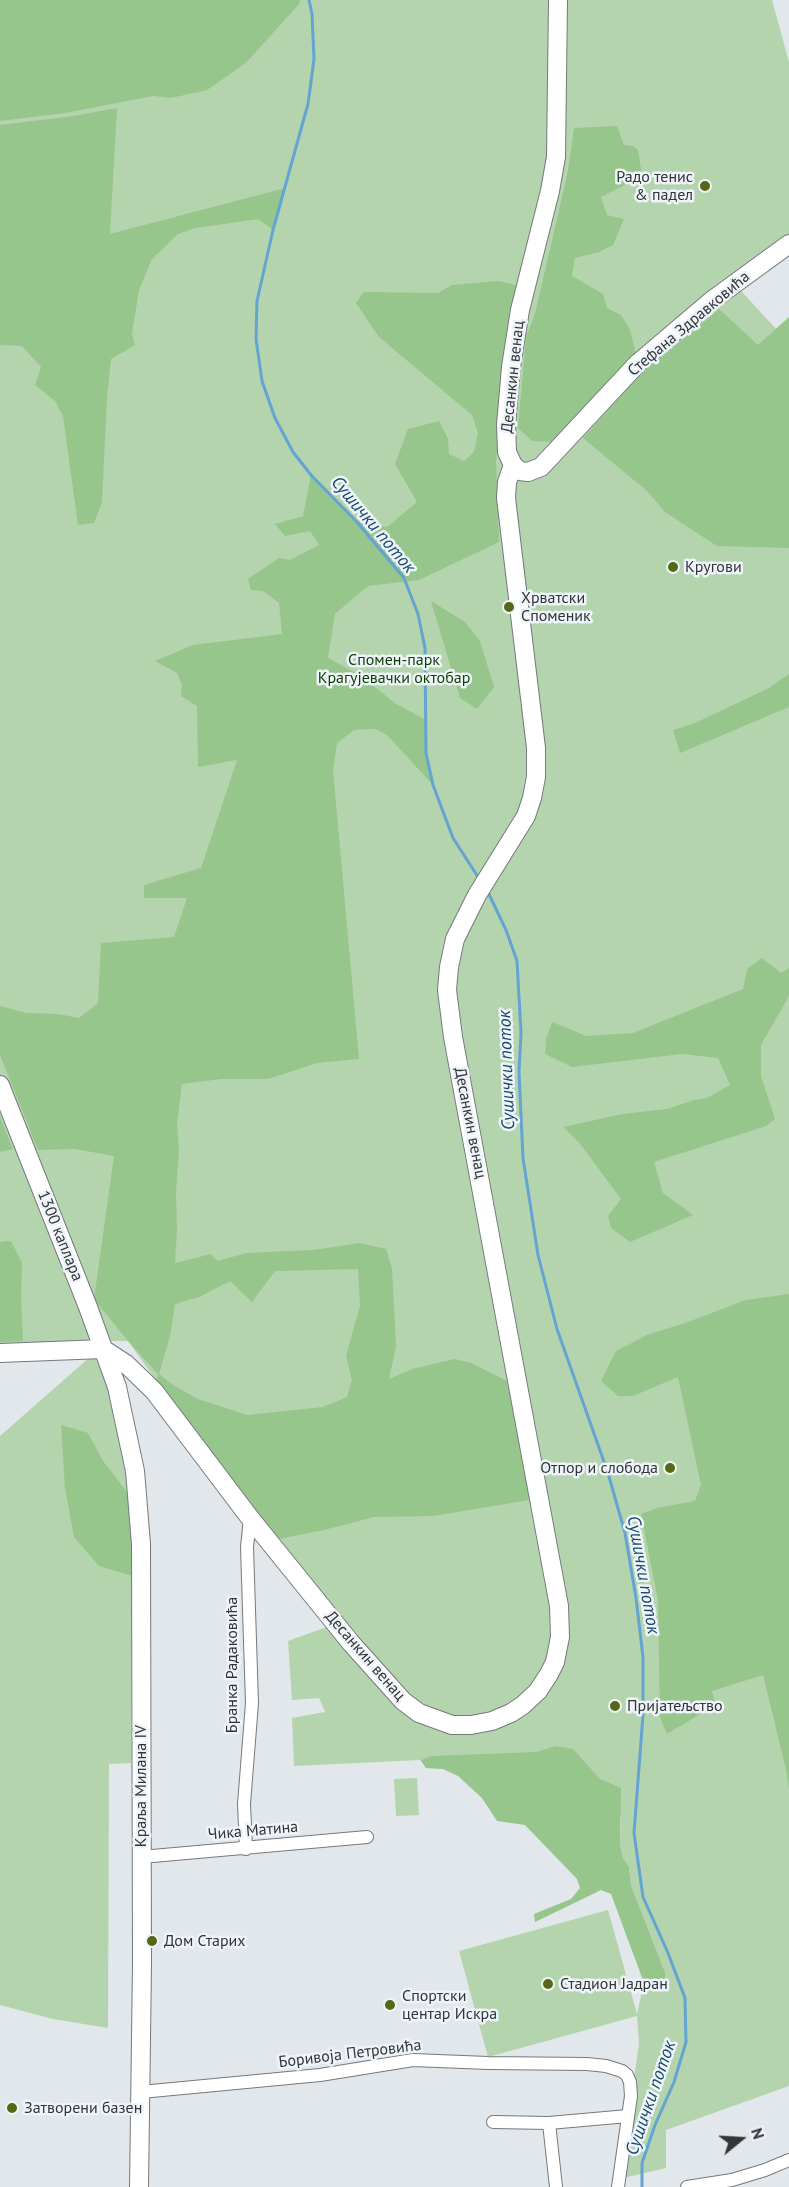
<!DOCTYPE html>
<html>
<head>
<meta charset="utf-8">
<style>
	body { margin:0 }
	#map { position:relative; width:789px; height:2187px; overflow:hidden; background:#e1e7eb; font-family:"PT Sans",sans-serif }
	canvas { display:block }
	.north { position:absolute; left:711px; top:2109px; width:60px; height:60px; -webkit-text-stroke:4px #eef4f9; paint-order:stroke; rotate:72deg; font-size:16px; font-weight:700; line-height:24px; text-align:center; color:#333537 }
	.north::after { content:''; display:block; margin:auto; width:21px; height:27px; background:#333537; clip-path:polygon(50% 0,100% 100%,50% 72%,0 100%) }
</style>
</head>
<body>
<div id="map">
<canvas width="789" height="2187"></canvas>
<div class="north">N</div>
</div>
<script>
const ctx = document.querySelector('canvas').getContext('2d');
ctx.lineJoin = 'round';
function fill(path, color) { ctx.fillStyle = color; ctx.fill(path, 'evenodd'); }
const toPath = rows => new Path2D(rows.map(r => 'M' + r).join(''));
function strokePath(path, color, width, dash) { ctx.strokeStyle = color; ctx.lineWidth = width; ctx.lineCap = dash ? 'butt' : 'round'; ctx.setLineDash(dash || []); ctx.stroke(path); }
function write(font, color, halo, rows, align = 'center') {
  ctx.font = font + ' "PT Sans",sans-serif'; ctx.lineWidth = 5; ctx.setLineDash([]); ctx.textBaseline = 'middle'; ctx.strokeStyle = halo; ctx.fillStyle = color; for (const [text, x, y, turn = 0] of rows) {
    ctx.save(); ctx.translate(x, y); ctx.rotate((+turn || 0) * Math.PI / 180); ctx.textAlign = isNaN(turn) ? turn : align; if (halo) ctx.strokeText(text, 0, 0); ctx.fillText(text, 0, 0); ctx.restore();
  }
}
fill(toPath([
	[0,0,772,0,789,62,789,236,731,280,789,343,789,2086,666,2130,666,2168,619,2179,639,2044,637,2016,488,2057,459,1951,608,1910,637,2014,644,1983,653,1988,631,1886,629,1867,623,1858,620,1844,621,1816,582,1775,426,1768,420,1760,294,1766,292,1718,325,1712,319,1698,292,1700,288,1641,335,1624,270,1540,128,1341,98,1341,0,1351],
	[90,1357,101,1364,119,1424,130,1496,132,1576,131,1763,109,1764,108,2028,53,2019,0,2005,0,1436],
	[417,1778,419,1815,396,1816,394,1779]
]), '#b4d4ad');
fill(toPath([
	[0,0,300,0,299,4,246,63,207,90,171,98,153,96,65,113,0,121],
	[117,108,110,234,285,188,273,230,258,219,196,228,178,234,152,259,139,290,132,334,135,345,111,359,107,398,102,502,94,523,78,525,63,416,55,401,35,385,41,367,22,346,0,345,0,125,74,116],
	[617,126,624,145,633,146,638,150,642,176,601,197,607,215,624,219,613,245,599,252,575,258,572,276,603,294,607,308,621,315,630,330,636,354,552,442,532,441,518,428,526,337,535,314,568,171,574,128],
	[499,281,519,286,501,399,496,461,499,542,419,580,368,586,335,614,328,658,361,676,396,704,426,720,426,753,433,785,387,735,375,729,354,730,337,743,333,770,359,1059,317,1063,268,1079,221,1079,182,1084,177,1123,179,1149,176,1192,177,1230,175,1263,211,1254,218,1261,246,1253,313,1250,360,1243,386,1249,392,1268,396,1346,389,1379,412,1369,455,1359,471,1363,519,1387,531,1494,528,1500,506,1504,433,1516,374,1517,324,1530,268,1541,154,1391,158,1374,128,1341,94,1299,114,1156,75,1149,38,1150,0,1055,0,1006,26,1013,58,1014,79,1018,98,1003,101,943,174,937,187,898,144,898,144,885,201,868,237,760,198,767,197,706,181,696,182,684,177,673,155,661,193,645,282,634,279,603,263,591,251,590,248,579,279,558,290,560,319,545,310,531,285,536,275,524,303,516,311,475,356,521,387,527,417,502,395,464,408,429,439,421,448,439,449,454,464,461,474,452,478,433,472,415,379,337,356,303,364,292,438,293,452,285],
	[358,1269,360,1306,346,1356,352,1380,347,1397,323,1407,247,1415,198,1399,173,1385,159,1374,170,1336,175,1304,199,1297,230,1281,252,1302,275,1271],
	[719,309,758,345,789,317,789,548,717,546,665,512,647,491,583,438,641,374],
	[431,601,465,622,480,641,494,687,477,709,460,698],
	[789,674,789,707,680,753,673,730,695,723,769,688],
	[762,958,781,973,789,968,789,996,761,1045,761,1076,775,1119,766,1126,654,1162,663,1193,693,1215,630,1242,611,1228,608,1216,621,1199,581,1145,564,1127,622,1114,667,1109,694,1100,707,1098,730,1085,718,1058,682,1054,572,1067,545,1054,546,1039,552,1022,586,1036,633,1033,743,989,747,969],
	[0,1117,13,1149,0,1152],
	[11,1241,22,1263,21,1295,23,1341,0,1342,0,1242],
	[789,1294,789,1789,786,1769,763,1675,712,1691,715,1702,697,1716,667,1734,660,1717,658,1600,641,1514,657,1508,695,1501,701,1485,678,1377,633,1396,618,1396,601,1381,616,1351,647,1335,688,1322,746,1300],
	[61,1425,88,1433,103,1461,130,1496,132,1576,99,1566,74,1537,65,1488],
	[556,1746,573,1749,600,1779,621,1788,620,1844,623,1858,629,1867,631,1886,665,1973,665,1984,653,1988,644,1983,611,1894,601,1890,535,1922,534,1914,571,1899,580,1888,577,1879,525,1825,497,1821,482,1798,458,1776,443,1769,426,1768,421,1760,432,1756,536,1752]
]), '#96c68b');
strokePath(toPath([
	[309,0,312,14,314,59,308,104,273,230,257,301,256,339,262,381,275,418,293,452,311,475,356,521,404,578,418,614,425,648,426,753,433,785,453,838,480,880],
	[487,890,506,930,517,961,521,1033,519,1072,523,1158,538,1255,557,1329,608,1473,625,1533,636,1598,643,1657,643,1715,634,1833,643,1897,668,1953,685,1998,686,2042,674,2082,655,2125,642,2163,642,2187]
]), '#63a4d3', 3);
const street = toPath([
	[246,1849,244,1804,252,1703,247,1547,250,1518],
	[141,1857,367,1837],
	[141,2092,320,2075,413,2060,488,2063,587,2064,606,2066,622,2071,627,2075,630,2082,631,2096,618,2187],
	[493,2122,549,2123],
	[556,2187,549,2123,628,2116],
	[687,2187,732,2180,765,2170,789,2160]
]);
const secondary = toPath([
	[558,0,556,157,550,191,520,310,511,367,506,425,507,452,513,465,520,471,528,472,541,467,638,363,711,301,789,244],
	[0,1085,88,1307,117,1387,135,1471,141,1544,142,1964,139,2187],
	[0,1353,103,1349,126,1364,154,1391,250,1518,351,1643,403,1701,419,1713,452,1725,471,1725,492,1721,511,1713,523,1705,538,1691,549,1674,555,1662,560,1637,559,1606,453,1037,447,990,449,967,455,939,477,895,526,816,532,798,536,777,536,748,506,498,507,482,513,465]
]);
strokePath(street, '#74797d', 14);
strokePath(secondary, '#74797d', 20);
strokePath(street, '#fff', 12);
strokePath(secondary, '#fff', 18);
for (const [x, y, r, color] of [
	[705,186,6,"#546815"],
	[673,567,6,"#546815"],
	[509,607,6,"#546815"],
	[670,1468,6,"#546815"],
	[615,1706,6,"#546815"],
	[152,1941,6,"#546815"],
	[548,1984,6,"#546815"],
	[390,2005,6,"#546815"],
	[12,2108,6,"#546815"]
]) { const dot = new Path2D(); dot.arc(x, y, r, 0, 2 * Math.PI); ctx.fillStyle = color; ctx.fill(dot); strokePath(dot, '#eef4f9', 2); }
write('16px', '#333537', '#eef4f9', [
	["Радо тенис",693,177,"right"],
	["& падел",693,195,"right"],
	["Кругови",685,567],
	["Хрватски",521,598],
	["Споменик",521,616],
	["Отпор и слобода",658,1468,"right"],
	["Пријатељство",627,1706],
	["Дом Старих",164,1941],
	["Стадион Јадран",560,1984],
	["Спортски",402,1996],
	["центар Искра",402,2014],
	["Затворени базен",24,2108]
], 'left');
write('16px', '#333537', '#eef4f9', [
	["Стефана Здравковића",689,324,-40],
	["Десанкин венац",513,377,-84],
	["Десанкин венац",470,1123,79],
	["1300 каплара",60,1236,68],
	["Десанкин венац",365,1656,49],
	["Бранка Радаковића",232,1665,-90],
	["Краља Милана IV",141,1786,-90],
	["Чика Матина",253,1831,-5],
	["Боривоја Петровића",350,2054,-7]
]);
write('16px', '#0f3e01', '#eef4f9', [
	["Спомен-парк",394,660],
	["Крагујевачки октобар",394,678]
]);
write('italic 18px', '#18496a', '#eef4f9', [
	["Сушички поток",373,525,50],
	["Сушички поток",507,1070,-92],
	["Сушички поток",643,1575,80],
	["Сушички поток",651,2098,-71]
]);
</script>
</body>
</html>
